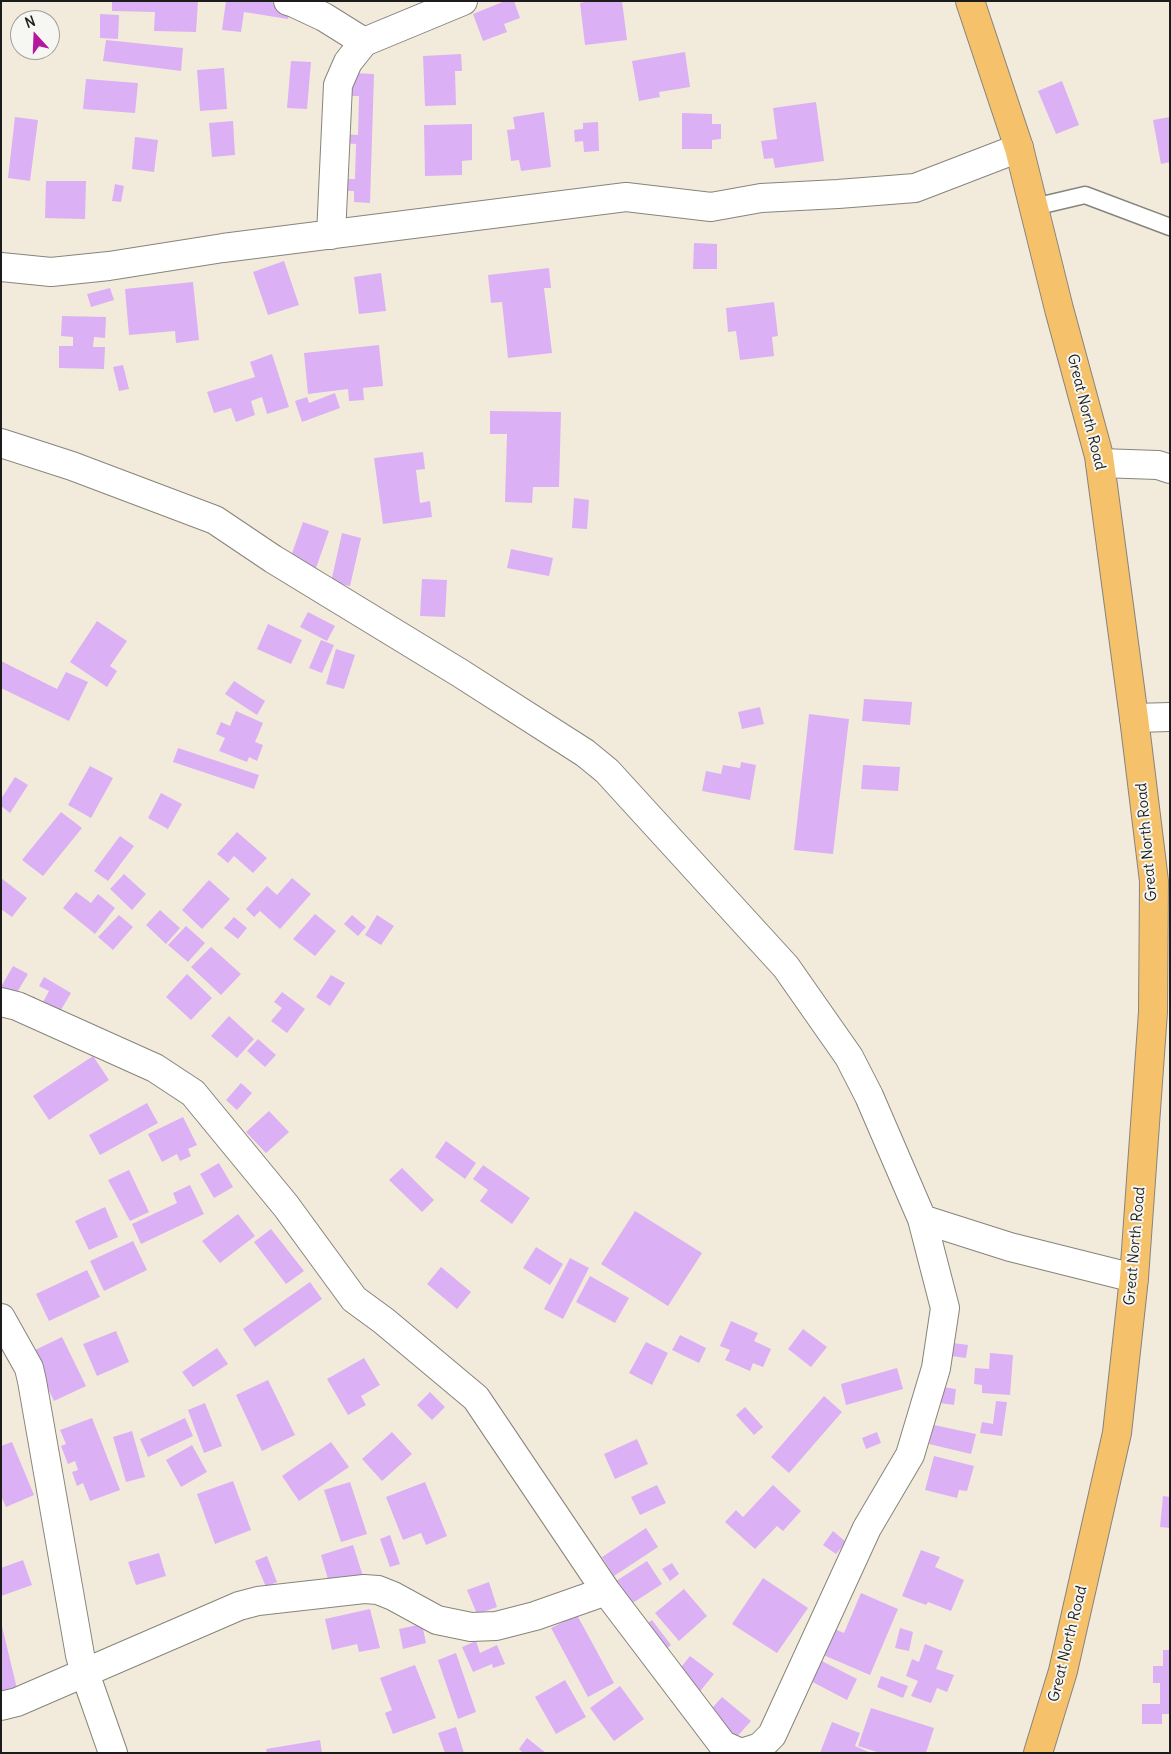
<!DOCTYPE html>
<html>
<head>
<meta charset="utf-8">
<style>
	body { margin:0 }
	#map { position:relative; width:1171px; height:1754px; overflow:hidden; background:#f2ebdb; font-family:Delius,sans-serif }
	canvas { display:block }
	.frame { position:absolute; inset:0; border:2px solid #1c1c1c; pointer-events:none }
	.north { position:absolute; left:10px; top:10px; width:50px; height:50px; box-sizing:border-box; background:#f6f6f2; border:1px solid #9f9f9c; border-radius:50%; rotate:340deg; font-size:14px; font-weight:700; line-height:20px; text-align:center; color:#1c1c1c }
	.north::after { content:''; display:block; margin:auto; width:18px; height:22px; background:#b5179e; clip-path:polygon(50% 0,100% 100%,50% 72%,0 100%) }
</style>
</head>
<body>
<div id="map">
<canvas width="1171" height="1754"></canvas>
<div class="frame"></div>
<div class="north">N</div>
</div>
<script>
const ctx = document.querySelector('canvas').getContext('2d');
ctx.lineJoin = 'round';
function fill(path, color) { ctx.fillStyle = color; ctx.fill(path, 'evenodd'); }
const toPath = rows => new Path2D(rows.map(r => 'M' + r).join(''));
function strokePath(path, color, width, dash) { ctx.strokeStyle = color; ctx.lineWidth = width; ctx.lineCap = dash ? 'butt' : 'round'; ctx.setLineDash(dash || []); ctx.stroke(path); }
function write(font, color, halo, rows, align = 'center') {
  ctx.font = font + ' Delius,sans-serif'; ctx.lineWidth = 4; ctx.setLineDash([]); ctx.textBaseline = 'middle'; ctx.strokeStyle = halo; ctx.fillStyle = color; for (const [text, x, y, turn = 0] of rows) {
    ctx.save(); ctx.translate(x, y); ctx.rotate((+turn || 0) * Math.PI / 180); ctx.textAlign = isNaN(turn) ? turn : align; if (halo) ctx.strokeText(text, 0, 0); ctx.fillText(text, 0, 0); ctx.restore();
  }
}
fill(toPath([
	[112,1,198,1,196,32,154,31,155,12,112,11],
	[226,1,263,1,290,5,288,19,244,12,241,32,222,30],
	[505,1,514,1,520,18,504,24,507,32,483,41,473,14],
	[589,1,622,1,627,40,585,45,580,3],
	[100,14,119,15,118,39,100,38],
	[106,40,183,48,181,71,103,61],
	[685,52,690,87,659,92,660,97,639,101,632,61],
	[461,54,462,71,455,71,456,105,425,106,423,56],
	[291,61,311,62,307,109,287,108],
	[224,68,227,109,200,111,197,70],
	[352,73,374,74,370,203,354,202,354,191,340,191,340,179,355,179,356,144,342,143,342,134,358,135,359,96,342,96],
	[86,79,138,83,135,113,83,109],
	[1062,81,1079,125,1056,134,1038,91],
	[816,102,824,161,775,168,773,158,764,159,761,141,777,139,773,108],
	[544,112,551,167,521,171,519,160,511,161,507,130,515,129,513,117],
	[682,113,712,114,712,124,721,124,721,139,712,140,712,149,682,149],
	[15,117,38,120,30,181,8,178],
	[1170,117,1170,162,1161,164,1153,120],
	[233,121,235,155,212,157,209,123],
	[598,122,599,151,584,152,583,141,575,142,574,130,583,129,583,123],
	[472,124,472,160,462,161,462,175,425,176,424,125],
	[135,137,158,140,154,172,132,169],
	[46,181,86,181,85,219,45,218],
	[115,184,124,186,121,202,112,201],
	[694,243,717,244,717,269,693,269],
	[284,261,299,305,268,315,253,272],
	[549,268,551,288,544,288,552,353,508,358,502,302,491,303,488,275],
	[381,273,386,311,359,314,354,277],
	[193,282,199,340,176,343,175,331,129,335,125,289],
	[110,288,114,300,91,307,87,294],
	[774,302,778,336,772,337,774,356,740,360,736,331,728,332,726,308],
	[62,316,106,317,105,338,94,337,93,347,105,347,104,369,59,368,59,346,73,346,73,337,61,336],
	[379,345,383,386,363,388,364,400,349,401,348,389,308,394,304,353],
	[272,354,289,407,267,414,262,397,251,401,255,415,236,422,231,408,214,413,207,392,255,377,250,362],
	[123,365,129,389,119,391,113,367],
	[335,393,340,408,302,422,295,401,307,397,309,403],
	[490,411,561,412,559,487,533,487,532,503,505,502,507,434,490,434],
	[423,452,425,469,416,470,420,503,430,501,432,517,383,524,374,458],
	[574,498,589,500,587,529,572,528],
	[303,522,329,531,316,568,290,559],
	[342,533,361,538,350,586,331,582],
	[511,549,553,558,549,576,507,568],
	[422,579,447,580,445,617,420,616],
	[308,612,335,626,327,641,300,627],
	[97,621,127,641,110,666,117,671,107,687,70,662],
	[268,624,302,640,291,664,257,649],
	[321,640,334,645,322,673,309,668],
	[336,649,355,655,344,689,326,684],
	[1,661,57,689,66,672,88,682,69,721,1,688],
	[234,681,265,701,257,715,225,694],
	[864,699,912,702,910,725,862,721],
	[760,707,764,724,742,729,738,712],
	[236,711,263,723,255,742,263,745,257,761,249,757,247,762,219,751,225,738,216,734,221,722,230,726],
	[809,714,849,719,833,854,794,850],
	[178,748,259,775,254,789,173,762],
	[741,762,756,765,750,800,702,791,706,771,721,774,723,765,740,768],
	[863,765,900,767,898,791,861,789],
	[90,766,113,778,91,818,68,805],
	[15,777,28,785,10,813,1,806,1,799],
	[161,793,182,804,168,829,148,818],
	[61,812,82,828,43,876,22,860],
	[237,832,267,858,253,873,234,856,228,863,217,854],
	[120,836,134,846,108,881,94,871],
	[124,874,146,894,132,910,110,889],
	[1,878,27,898,12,917,1,909],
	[292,878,311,894,280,929,260,911,254,917,246,909,267,886,277,895],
	[209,880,230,899,202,929,182,910],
	[76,892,91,903,98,894,115,908,95,934,63,908],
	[160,910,180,928,166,944,146,925],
	[315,914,336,931,315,956,293,939],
	[119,915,133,927,113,950,98,937],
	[352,915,366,927,358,936,344,924],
	[377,915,394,926,381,945,365,935],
	[234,917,247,928,238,939,224,928],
	[186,926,205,943,188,962,168,945],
	[211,947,241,974,221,995,191,967],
	[13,966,28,974,13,999,1,992,1,987],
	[187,974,212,998,191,1020,166,997],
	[331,975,345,983,330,1006,316,997],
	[44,977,71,993,55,1020,28,1005,33,996,43,1002,49,991,39,986],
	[282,992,305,1009,287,1033,271,1021,282,1008,274,1002],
	[229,1016,254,1039,237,1058,211,1036],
	[258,1039,276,1055,265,1067,247,1051],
	[93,1056,109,1080,49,1120,33,1096],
	[241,1083,252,1093,237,1110,226,1100],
	[147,1103,158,1123,100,1155,89,1135],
	[269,1111,289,1132,266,1153,246,1132],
	[183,1117,197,1145,188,1149,191,1156,180,1161,177,1154,162,1162,148,1134],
	[446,1141,476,1163,465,1179,435,1157],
	[219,1163,233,1187,214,1198,200,1174],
	[483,1165,530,1198,512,1224,480,1201,488,1190,473,1179],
	[402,1168,434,1200,422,1212,389,1180],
	[129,1170,149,1212,130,1221,108,1180],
	[190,1185,204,1214,141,1244,132,1224,177,1203,173,1193],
	[105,1207,118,1237,89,1250,75,1221],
	[635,1211,702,1253,668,1306,601,1264],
	[238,1214,255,1236,220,1263,202,1241],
	[271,1229,304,1271,286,1284,254,1242],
	[133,1241,147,1270,104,1291,90,1261],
	[536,1247,563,1264,550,1285,523,1268],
	[570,1258,589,1268,563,1319,544,1309],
	[441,1267,471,1292,457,1309,427,1284],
	[87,1270,100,1297,49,1321,36,1294],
	[590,1276,629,1298,615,1323,576,1302],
	[310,1282,322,1299,255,1347,243,1329],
	[731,1321,758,1333,754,1341,771,1349,763,1367,753,1363,750,1371,725,1360,730,1350,720,1346],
	[803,1329,827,1347,811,1367,788,1349],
	[116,1331,129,1362,97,1376,83,1344],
	[680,1335,706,1348,699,1363,672,1350],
	[62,1337,86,1386,54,1401,31,1352],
	[646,1342,668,1353,652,1385,629,1373],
	[953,1343,968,1345,966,1358,951,1356],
	[217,1348,228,1364,193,1387,182,1372],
	[990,1353,1013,1355,1010,1395,982,1393,982,1385,974,1384,975,1368,989,1369],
	[364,1358,380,1385,361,1396,366,1405,348,1415,327,1379],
	[897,1368,903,1389,846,1405,841,1384],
	[268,1380,295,1435,262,1451,236,1395],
	[942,1387,956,1389,954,1405,940,1403],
	[430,1392,445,1407,432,1420,417,1405],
	[824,1396,842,1412,789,1473,771,1457],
	[996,1401,1007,1402,1002,1436,980,1433,982,1422,993,1424],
	[205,1403,222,1446,204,1453,188,1410],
	[745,1407,763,1427,754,1435,736,1415],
	[92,1418,120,1490,90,1501,83,1483,77,1486,72,1472,78,1470,75,1461,68,1464,61,1446,66,1444,60,1430],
	[185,1418,193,1436,148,1457,140,1439],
	[934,1425,976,1434,971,1454,929,1444],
	[132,1431,145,1477,126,1482,113,1437],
	[392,1432,412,1454,382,1481,362,1459],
	[877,1432,881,1443,866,1449,862,1438],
	[637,1439,648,1464,615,1479,604,1454],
	[12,1442,34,1495,6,1507,1,1496,1,1446],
	[331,1442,349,1467,299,1501,282,1476],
	[192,1445,207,1472,181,1487,166,1460],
	[934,1456,974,1466,967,1491,959,1490,957,1498,925,1490],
	[233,1481,251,1530,215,1544,197,1494],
	[350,1482,367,1534,341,1542,324,1490],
	[425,1482,447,1536,426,1545,421,1533,403,1540,386,1497],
	[657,1485,666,1503,640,1515,631,1497],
	[773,1485,801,1511,783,1531,777,1526,755,1549,725,1522,736,1510,743,1517],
	[1163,1496,1170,1497,1170,1528,1160,1527],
	[646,1528,658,1547,614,1576,602,1557],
	[833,1531,846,1542,836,1554,823,1545],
	[390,1535,400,1564,390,1567,380,1539],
	[353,1545,363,1576,330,1586,321,1555],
	[921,1550,940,1557,935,1567,964,1580,951,1611,928,1602,926,1605,902,1596],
	[159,1553,166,1576,136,1585,128,1562],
	[267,1556,277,1582,266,1587,255,1561],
	[23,1560,32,1585,1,1596,1,1568],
	[647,1561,662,1584,628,1606,613,1583],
	[672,1563,679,1574,670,1581,662,1569],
	[763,1578,808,1608,777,1653,732,1624],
	[489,1582,497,1607,477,1614,467,1590],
	[684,1589,707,1616,679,1641,655,1613],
	[861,1593,898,1609,870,1675,821,1654,832,1628,844,1633],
	[370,1609,380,1648,359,1652,357,1644,332,1650,325,1619],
	[577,1615,614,1683,588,1697,551,1628],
	[652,1620,671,1645,649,1663,629,1637],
	[1,1622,18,1693,1,1697],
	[422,1624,426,1643,403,1649,399,1629],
	[900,1628,913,1632,909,1651,895,1648],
	[476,1641,480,1653,497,1645,505,1664,493,1668,492,1664,473,1672,462,1647],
	[925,1644,943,1651,936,1669,954,1675,947,1692,937,1688,931,1703,911,1696,918,1681,906,1676,912,1659,919,1662],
	[1163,1650,1170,1650,1170,1714,1162,1714,1162,1724,1142,1724,1142,1704,1160,1704,1160,1683,1153,1683,1153,1666,1163,1666],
	[456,1653,476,1712,458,1719,438,1660],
	[690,1656,714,1674,689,1705,666,1686],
	[814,1657,857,1679,847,1700,803,1677],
	[415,1665,436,1718,393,1734,385,1713,392,1710,380,1678],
	[881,1676,908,1686,903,1698,877,1687],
	[565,1680,586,1717,556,1734,535,1697],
	[620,1686,644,1719,614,1741,590,1708],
	[722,1697,751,1721,734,1740,705,1716],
	[871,1708,934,1728,926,1753,880,1753,858,1746],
	[832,1722,860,1733,855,1746,871,1753,820,1753],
	[456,1727,464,1753,445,1753,438,1733],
	[527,1738,546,1753,523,1753,519,1749],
	[320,1740,322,1753,267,1753,266,1749]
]), '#dcb0f5');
const service = toPath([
	[1034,207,1085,195,1170,227]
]);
const minor = toPath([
	[288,1,294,3,324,17,364,42],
	[331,235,338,85,348,62,364,42,463,1],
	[1,267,51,272,109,266,223,248,626,197,711,207,761,198,838,194,915,188,1019,148],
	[1,443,72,466,215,520,273,559,460,673,585,753,607,771,786,967,849,1057,869,1096,922,1219,1010,1247,1134,1278],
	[1100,463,1158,465,1170,469],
	[1134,718,1170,717],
	[1,1002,17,1006,155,1068,193,1093,286,1206,354,1299,384,1321,476,1398,606,1591,723,1745,741,1753,760,1747,772,1735,867,1528,910,1455,936,1368,945,1308,922,1219],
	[1,1318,29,1368,32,1381,80,1655,85,1673,113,1753],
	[1,1706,17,1702,239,1606,258,1601,364,1589,378,1590,393,1596,437,1620,471,1627,496,1626,535,1616,606,1591]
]);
const trunk = toPath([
	[970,1,1019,148,1059,309,1099,456,1134,718,1154,881,1153,1012,1134,1278,1117,1433,1063,1671,1038,1753]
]);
strokePath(service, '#87847c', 19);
strokePath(minor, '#87847c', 30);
strokePath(trunk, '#87847c', 30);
strokePath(service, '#fff', 16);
strokePath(minor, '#fff', 28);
strokePath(trunk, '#f5c16b', 28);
write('15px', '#1c1c1c', '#f6f6f2', [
	["Great North Road",1086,412,76],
	["Great North Road",1147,842,-95],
	["Great North Road",1135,1246,-85],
	["Great North Road",1068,1644,-76]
]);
</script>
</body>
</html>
